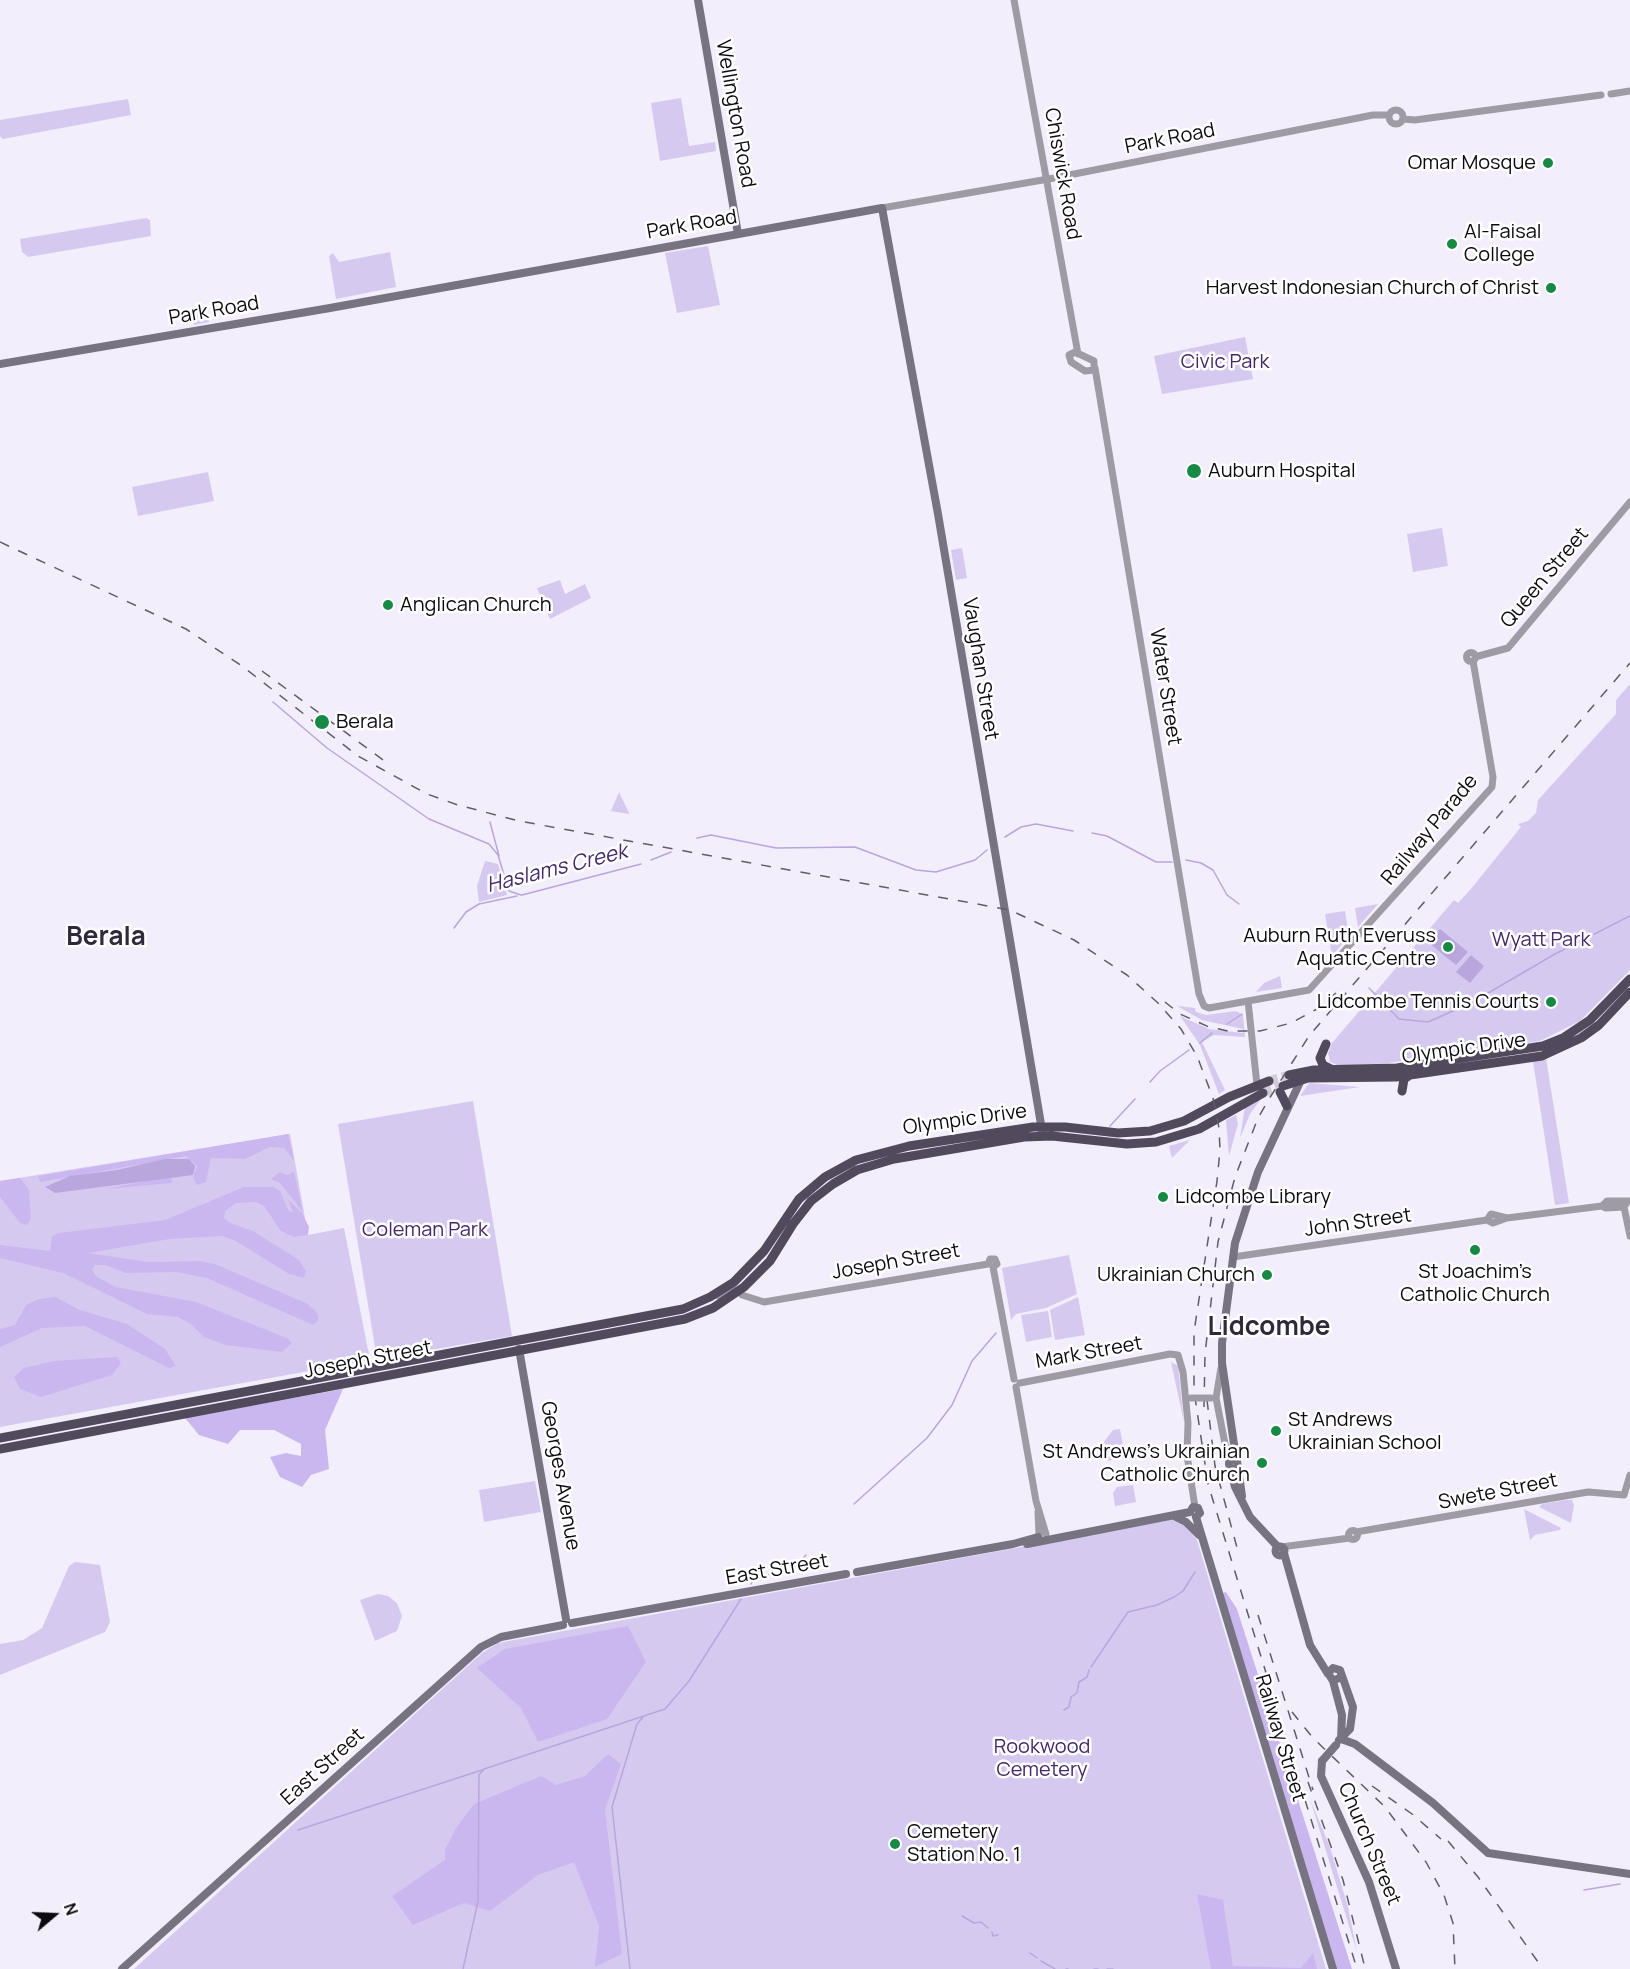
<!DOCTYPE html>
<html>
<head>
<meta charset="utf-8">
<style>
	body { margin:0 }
	#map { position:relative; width:1630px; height:1969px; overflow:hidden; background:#f2eefc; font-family:Manrope,sans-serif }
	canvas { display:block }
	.north { position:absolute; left:24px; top:1885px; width:60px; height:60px; -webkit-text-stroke:4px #fff; paint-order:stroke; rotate:71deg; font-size:16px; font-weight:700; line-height:24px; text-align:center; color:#0c0a11 }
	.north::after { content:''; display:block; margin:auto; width:21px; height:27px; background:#0c0a11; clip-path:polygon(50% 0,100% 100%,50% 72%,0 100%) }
</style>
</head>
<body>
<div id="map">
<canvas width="1630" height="1969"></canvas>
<div class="north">N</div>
</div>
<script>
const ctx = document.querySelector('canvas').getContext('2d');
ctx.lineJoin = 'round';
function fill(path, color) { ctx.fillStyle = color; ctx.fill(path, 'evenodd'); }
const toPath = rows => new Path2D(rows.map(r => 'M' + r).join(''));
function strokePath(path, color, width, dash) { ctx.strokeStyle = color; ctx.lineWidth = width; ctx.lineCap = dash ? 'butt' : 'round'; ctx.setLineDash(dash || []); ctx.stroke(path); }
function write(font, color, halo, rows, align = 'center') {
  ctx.font = font + ' Manrope,sans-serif'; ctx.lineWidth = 5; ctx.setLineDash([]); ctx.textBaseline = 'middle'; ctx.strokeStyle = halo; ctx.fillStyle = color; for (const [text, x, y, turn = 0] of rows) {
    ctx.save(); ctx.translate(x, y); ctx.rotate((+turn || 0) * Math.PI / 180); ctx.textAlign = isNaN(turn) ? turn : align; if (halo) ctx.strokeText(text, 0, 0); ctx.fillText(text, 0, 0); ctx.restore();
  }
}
fill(toPath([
	[681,98,689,146,715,142,716,151,660,161,651,103],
	[128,99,131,115,3,139,0,136,0,120],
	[146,218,150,220,151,236,28,257,22,252,20,239],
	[708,246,720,305,677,313,665,253],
	[390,252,396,287,336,299,329,256,333,253,339,262],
	[206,305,209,322,194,325,190,308],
	[1245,337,1253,379,1162,394,1154,356],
	[208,472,214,501,138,516,132,487],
	[1442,528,1448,566,1413,572,1407,534],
	[962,548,967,578,956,580,951,550],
	[560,580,565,594,585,584,591,598,550,619,537,588],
	[1630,684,1630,970,1580,1021,1540,1041,1388,1063,1340,1066,1330,1062,1328,1053,1332,1043,1454,900,1458,903,1470,890,1521,827,1518,824,1528,821,1536,813,1538,800,1616,714,1616,700],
	[619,792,629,813,629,814,611,811],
	[485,861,498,864,507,895,479,902,477,886],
	[1378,904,1358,927,1355,908],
	[1345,911,1349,936,1332,956,1325,914],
	[1280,976,1282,988,1256,992,1264,983],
	[1177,1006,1195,1008,1196,1012,1206,1015,1236,1011,1243,1015,1245,1037,1214,1035,1202,1042,1225,1090,1219,1094,1200,1045,1180,1016,1209,1029,1243,1033,1243,1029,1202,1020],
	[1546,1058,1569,1203,1555,1205,1533,1061],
	[1309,1083,1334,1085,1360,1087,1300,1096],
	[1261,1099,1250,1114,1240,1138,1245,1106],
	[473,1101,512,1336,377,1359,338,1124],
	[1236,1115,1238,1124,1229,1156,1226,1120],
	[290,1134,308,1235,344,1228,370,1360,0,1427,0,1181],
	[1190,1140,1172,1158,1169,1146],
	[1069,1255,1077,1294,1046,1308,1016,1314,1011,1320,1002,1268],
	[1078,1297,1085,1335,1055,1340,1050,1310],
	[1048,1311,1052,1337,1026,1342,1021,1315],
	[1171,1362,1178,1366,1184,1422],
	[1120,1429,1125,1457,1107,1461,1104,1442,1113,1430],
	[535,1481,541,1512,484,1522,479,1490],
	[1133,1485,1136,1502,1115,1506,1113,1493,1117,1487],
	[1566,1500,1572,1500,1574,1505,1571,1523,1539,1507,1542,1504],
	[1524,1509,1561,1528,1560,1530,1535,1535,1530,1540],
	[1174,1519,1184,1524,1197,1540,1326,1969,134,1969,482,1653,498,1643],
	[75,1562,100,1565,110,1622,105,1632,0,1675,0,1644,23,1640,42,1628,69,1566],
	[378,1594,388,1596,397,1603,402,1616,397,1631,375,1641,360,1600],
	[1310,1799,1330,1847,1348,1907,1357,1952]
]), '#d6c9f0');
fill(toPath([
	[288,1134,294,1160,284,1148,270,1147,245,1159,211,1158,206,1182,197,1185,193,1178,197,1166,186,1156,40,1182,38,1176],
	[280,1172,287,1175,294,1172,303,1212,279,1182,271,1179],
	[171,1176,172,1183,105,1189],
	[20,1178,29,1190,31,1219,27,1225,20,1223,0,1197,0,1181],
	[244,1187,273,1187,280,1191,288,1210,293,1213,288,1199,302,1213,309,1227,308,1235,294,1237,281,1231,264,1206,256,1202,236,1203,225,1211,224,1218,230,1223,253,1231,299,1260,306,1271,304,1278,289,1274,236,1241,222,1236,170,1239,88,1253,148,1262,200,1261,215,1264,308,1304,318,1314,318,1321,313,1325,207,1278,176,1272,126,1273,105,1265,95,1265,92,1270,97,1277,116,1287,196,1302,287,1338,292,1343,282,1352,226,1345,204,1337,191,1324,178,1317,147,1314,63,1273,0,1258,0,1245,50,1251,52,1236,59,1233,165,1220],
	[55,1297,80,1310,127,1324,165,1349,176,1366,169,1368,85,1326,42,1328,0,1347,0,1329,15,1325,26,1305,39,1299],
	[117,1357,121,1363,112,1375,41,1397,20,1389,14,1377,24,1368,54,1361],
	[343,1389,325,1430,329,1469,311,1475,302,1487,280,1477,270,1457,286,1453,301,1456,301,1444,274,1430,240,1430,228,1444,199,1435,185,1418],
	[1226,1592,1237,1609,1352,1969,1336,1969,1222,1593],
	[628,1626,646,1662,607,1719,538,1742,521,1708,477,1668,505,1649],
	[608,1754,621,1764,605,1810,622,1954,595,1967,599,1926,574,1862,538,1875,490,1911,464,1903,413,1925,392,1896,445,1860,445,1850,456,1828,474,1804,541,1776,556,1785,585,1776],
	[1197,1894,1223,1900,1233,1966,1301,1968,1313,1953,1317,1969,1211,1969]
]), '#cbb7f0');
fill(toPath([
	[1440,929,1468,952,1456,965,1428,942],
	[1471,955,1484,966,1470,983,1456,972],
	[165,1159,189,1159,195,1166,193,1175,55,1193,45,1187,70,1176,117,1170]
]), '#b9a6dd');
strokePath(toPath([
	[273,702,327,748,429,819,489,844,498,855,509,891,521,895],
	[490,822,499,856],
	[1092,833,1107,836,1156,862,1172,862],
	[1005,837,1021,827,1036,824,1073,831],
	[697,838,711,835,776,848,855,847,916,870,936,872,975,860,987,850],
	[651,860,671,852],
	[1186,860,1201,863,1213,870,1227,895,1239,904],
	[522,895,641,864],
	[454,928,466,912,479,904,517,896],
	[1369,988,1399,1019,1428,1022,1471,1003,1555,954,1630,916],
	[1227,1024,1242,1014],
	[1200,1043,1212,1033],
	[1150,1082,1160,1071,1189,1050],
	[1110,1126,1135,1099],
	[854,1504,927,1438,952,1405,972,1361,996,1333],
	[751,1584,755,1577,791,1571,806,1555],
	[1091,1667,1128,1612,1157,1605,1174,1597,1183,1591,1195,1572],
	[1064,1710,1069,1707,1071,1697,1077,1693,1079,1682,1087,1677,1089,1670],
	[298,1830,482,1770],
	[1584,1890,1620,1884],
	[962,1916,974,1923,981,1922,988,1928],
	[992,1932,993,1936,998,1935],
	[1030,1953,1037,1958],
	[1041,1961,1055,1969],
	[463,1969,478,1901,479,1775,484,1769,665,1709,689,1681,741,1599],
	[630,1969,612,1807,637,1724,644,1716],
	[1066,1969,1068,1969],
	[1094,1969,1098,1969],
	[1107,1969,1113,1969]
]), '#b9a6dd', 1.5);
strokePath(toPath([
	[1269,1081,1289,1075],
	[1263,1093,1283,1086]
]), '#d0ccd9', 9, [9, 4.5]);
strokePath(toPath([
	[1014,0,1078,354],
	[1611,94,1630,91],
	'1389 117a7 7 0 1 1 14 0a7 7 0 1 1-14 0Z',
	[1403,119,1415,120,1601,95],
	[882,208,1054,178,1373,115,1388,115],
	[1075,352,1094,361,1094,370,1085,371,1071,362,1069,355,1075,352],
	[1095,368,1199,994,1204,1006,1209,1008,1309,990,1492,787,1493,777,1473,661],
	'1466.5 657a4.5 4.5 0 1 1 9 0a4.5 4.5 0 1 1-9 0Z',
	[1475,657,1508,648,1630,502],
	[1248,1001,1257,1085],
	[1602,1206,1607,1201,1630,1201],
	[1624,1207,1630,1236],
	[1487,1220,1491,1214,1507,1218,1602,1206,1606,1208,1624,1207,1627,1202],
	[1487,1220,1493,1223,1507,1218],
	[1233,1257,1487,1220],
	[988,1264,990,1259,995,1259,997,1264,993,1267],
	[993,1267,1014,1379],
	[715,1295,721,1296,735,1290],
	[742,1295,764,1302,988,1264],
	[1170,1354,1178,1355,1183,1372,1188,1423,1187,1455,1195,1507],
	[1221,1368,1216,1398,1229,1464],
	[1020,1383,1170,1354],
	[1016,1387,1036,1501,1046,1534],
	[1038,1512,1039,1535],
	'1348.5 1535a4.5 4.5 0 1 1 9 0a4.5 4.5 0 1 1-9 0Z',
	[1356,1532,1588,1492,1624,1495,1630,1475],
	[1281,1547,1350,1538]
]), '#9f9ba5', 7);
strokePath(toPath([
	[698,0,738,234],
	[0,364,330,308,882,208,938,514,1043,1136],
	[519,1349,566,1619],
	[1235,1447,1242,1496],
	[1190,1512,1193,1507,1198,1508,1200,1513,1196,1517],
	[1174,1516,1186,1522,1199,1535],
	[1196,1517,1333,1969],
	[1027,1544,1190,1512],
	'1275.5 1551a4.5 4.5 0 1 1 9 0a4.5 4.5 0 1 1-9 0Z',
	[1278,1547,1250,1517,1235,1487,1229,1464,1234,1444,1222,1363,1222,1343,1235,1243,1258,1172,1301,1080],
	[1284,1553,1310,1645,1328,1674],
	[857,1572,1013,1544,1038,1537],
	[572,1623,846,1574],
	[1333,1681,1342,1715,1341,1739],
	[1341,1739,1355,1744,1433,1803,1488,1853,1630,1874],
	[1339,1740,1350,1729,1353,1707,1340,1670,1333,1668,1328,1673,1333,1681,1341,1677],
	[1322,1761,1321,1776,1369,1882,1396,1969],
	[122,1969,481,1647,501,1637,563,1625]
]), '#787381', 8);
strokePath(toPath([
	[1326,1044,1320,1058,1323,1065,1331,1069],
	[1289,1075,1314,1070,1397,1068,1543,1046,1563,1038,1590,1020,1630,979],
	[1283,1086,1308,1078,1396,1077,1542,1056,1581,1038,1599,1025,1630,992],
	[1402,1091,1404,1079,1410,1075],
	[1280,1092,1287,1106],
	[0,1438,683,1309,710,1297,734,1282,764,1251,799,1199,825,1177,856,1160,909,1146,1033,1127,1065,1127,1118,1133,1150,1131,1184,1121,1229,1097,1269,1081],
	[0,1449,685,1319,713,1308,744,1287,770,1261,793,1224,811,1201,833,1184,857,1170,894,1159,1024,1137,1052,1136,1127,1144,1156,1142,1199,1129,1263,1093]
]), '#504a5c', 9);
strokePath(toPath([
	[0,542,186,629,242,666,358,756,427,794,458,805,519,821,1010,910,1074,940,1127,975,1158,1003,1181,1029,1197,1056,1213,1098,1219,1128,1220,1150,1217,1181,1194,1332,1194,1391,1208,1484,1357,1969],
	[262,671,390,765],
	[1165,1002,1180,1014,1209,1027,1228,1031,1260,1031,1291,1023,1317,1009,1336,993],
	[1207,1400,1215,1466,1239,1555],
	[1204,1407,1205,1354,1218,1242,1235,1177,1258,1118,1269,1099,1309,1036,1327,1015,1630,663],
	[1258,1615,1313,1790],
	[1292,1712,1313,1738,1385,1807,1426,1862,1444,1895,1453,1923,1455,1969],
	[1308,1782,1343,1880,1365,1968],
	[1372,1786,1412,1814,1441,1839],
	[1448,1841,1478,1877,1543,1969]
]), '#605d67', 1.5, [10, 10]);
strokePath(toPath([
	[1191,1398,1211,1398]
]), '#9f9ba5', 7);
strokePath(toPath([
	[1322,1761,1336,1745]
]), '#787381', 8);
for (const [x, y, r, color] of [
	[1548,163,6,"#168a44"],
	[1452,244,6,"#168a44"],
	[1551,288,6,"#168a44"],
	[1194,471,8,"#168a44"],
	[388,605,6,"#168a44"],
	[322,722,8,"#168a44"],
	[1448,947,6,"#168a44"],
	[1551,1002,6,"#168a44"],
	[1163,1197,6,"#168a44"],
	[1475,1250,6,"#168a44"],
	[1267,1275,6,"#168a44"],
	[1276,1431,6,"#168a44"],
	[1262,1463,6,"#168a44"],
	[895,1844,6,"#168a44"]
]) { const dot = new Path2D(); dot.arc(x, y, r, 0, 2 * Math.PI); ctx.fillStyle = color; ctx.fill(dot); strokePath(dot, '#fff', 2); }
write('20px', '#0c0a11', '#fff', [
	["Wellington Road",735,114,80],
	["Park Road",1170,139,-11],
	["Chiswick Road",1062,174,80],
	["Park Road",692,225,-10],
	["Park Road",214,311,-10],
	["Queen Street",1545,578,-50],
	["Vaughan Street",980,669,81],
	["Water Street",1165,687,81],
	["Railway Parade",1430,830,-50],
	["Olympic Drive",1464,1049,-8],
	["Olympic Drive",965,1120,-8],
	["John Street",1358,1223,-8],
	["Joseph Street",896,1262,-10],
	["Mark Street",1089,1353,-10],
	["Joseph Street",368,1360,-11],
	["Georges Avenue",560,1476,80],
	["Swete Street",1498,1492,-11],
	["East Street",777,1570,-10],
	["Railway Street",1280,1738,73],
	["East Street",323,1767,-42],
	["Church Street",1369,1844,67]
]);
write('20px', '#0c0a11', '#fff', [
	["Omar Mosque",1536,163,"right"],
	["Al-Faisal",1464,232],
	["College",1464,255],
	["Harvest Indonesian Church of Christ",1539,288,"right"],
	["Auburn Hospital",1208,471],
	["Anglican Church",400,605],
	["Berala",336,722],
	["Auburn Ruth Everuss",1436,936,"right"],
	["Aquatic Centre",1436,959,"right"],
	["Lidcombe Tennis Courts",1539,1002,"right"],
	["Lidcombe Library",1175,1197],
	["St Joachim’s",1475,1272,"center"],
	["Catholic Church",1475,1295,"center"],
	["Ukrainian Church",1255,1275,"right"],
	["St Andrews",1288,1420],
	["Ukrainian School",1288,1443],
	["St Andrews’s Ukrainian",1250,1452,"right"],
	["Catholic Church",1250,1475,"right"],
	["Cemetery",907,1832],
	["Station No. 1",907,1855]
], 'left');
write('20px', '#45296b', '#fff', [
	["Civic Park",1225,362],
	["Wyatt Park",1541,940],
	["Coleman Park",425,1230],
	["Rookwood",1042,1747],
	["Cemetery",1042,1770]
]);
write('italic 21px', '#462a6c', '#fff', [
	["Haslams Creek",557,869,-14]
]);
write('bold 26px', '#2f293b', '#fff', [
	["Berala",106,938],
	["Lidcombe",1269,1328]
]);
</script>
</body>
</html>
